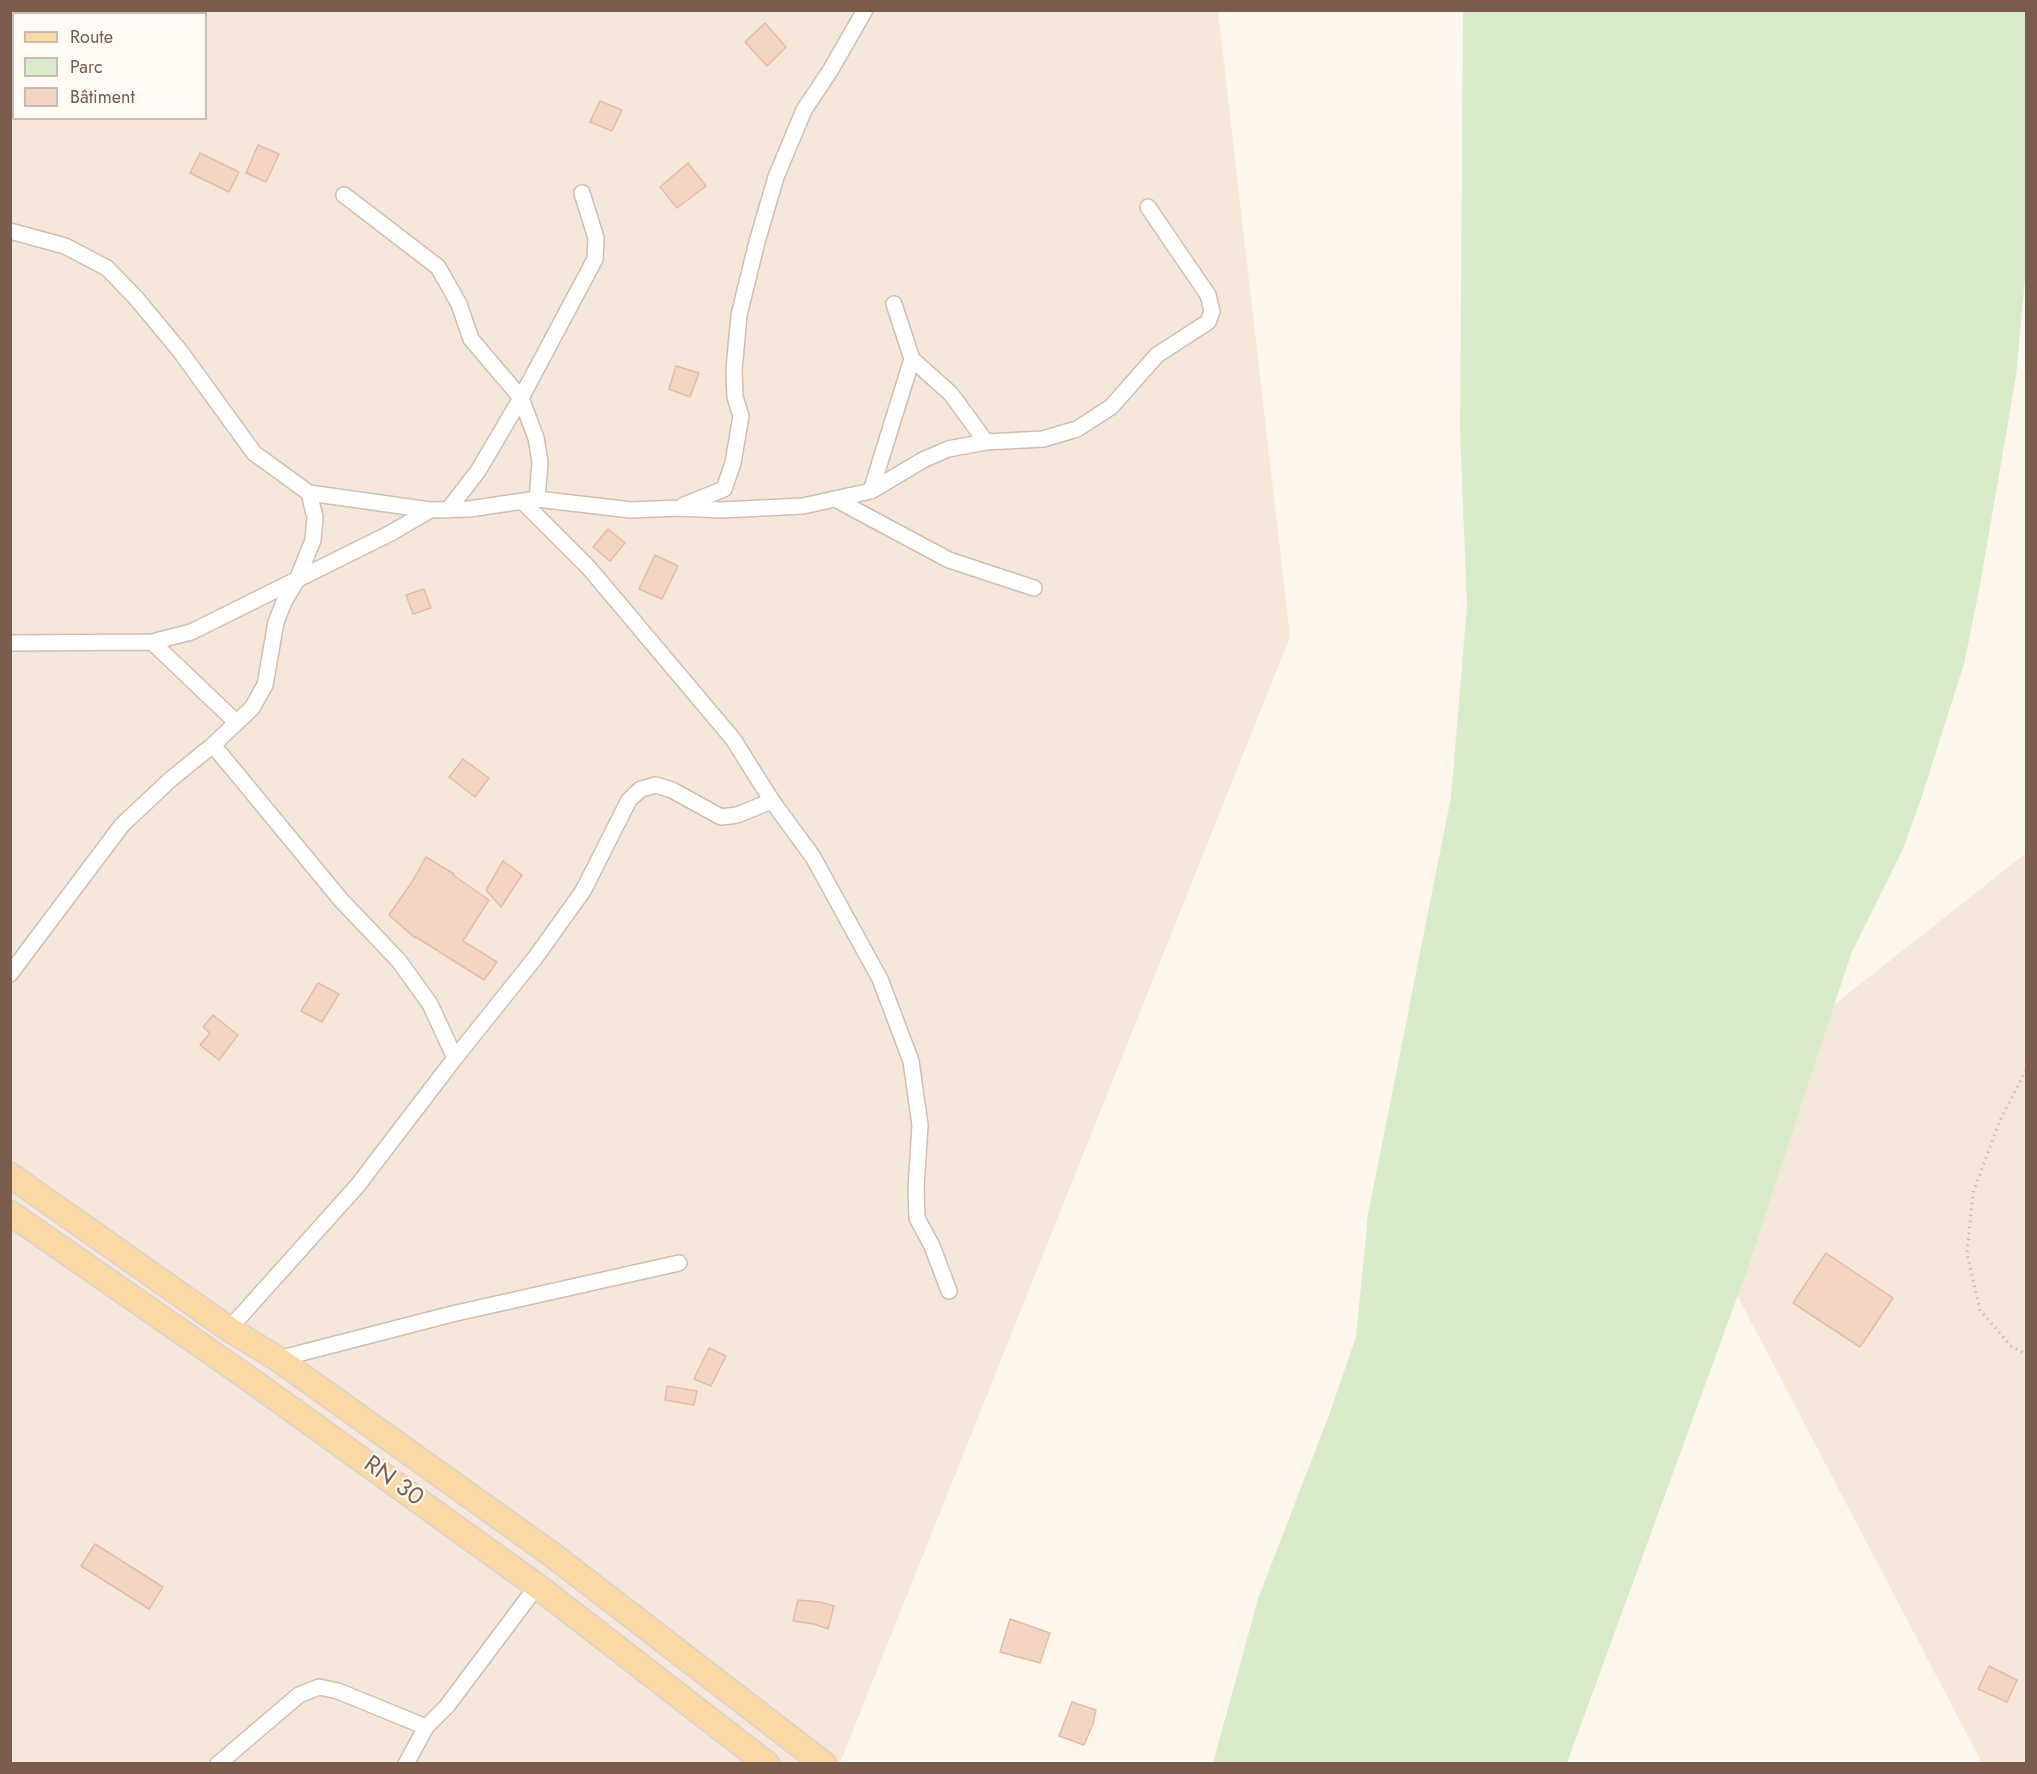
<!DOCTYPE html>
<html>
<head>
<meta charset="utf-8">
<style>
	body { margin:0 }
	#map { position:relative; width:2037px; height:1774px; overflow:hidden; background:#fdf6ec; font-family:Jost,sans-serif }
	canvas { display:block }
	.frame { position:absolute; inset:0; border:12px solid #7a5c4d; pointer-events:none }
	.legend { position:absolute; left:12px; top:12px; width:195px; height:108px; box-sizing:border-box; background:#fffaf3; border:2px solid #cabbb1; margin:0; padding:8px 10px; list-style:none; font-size:18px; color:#7a5c4d }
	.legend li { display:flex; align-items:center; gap:12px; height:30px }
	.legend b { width:30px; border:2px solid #cabbb1 }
</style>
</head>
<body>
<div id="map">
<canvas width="2037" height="1774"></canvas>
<div class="frame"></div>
<ul class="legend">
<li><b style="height:8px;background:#fbd9a5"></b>Route</li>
<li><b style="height:16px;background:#d8ecc9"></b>Parc</li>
<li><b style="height:16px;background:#f3d5c3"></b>Bâtiment</li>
</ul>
</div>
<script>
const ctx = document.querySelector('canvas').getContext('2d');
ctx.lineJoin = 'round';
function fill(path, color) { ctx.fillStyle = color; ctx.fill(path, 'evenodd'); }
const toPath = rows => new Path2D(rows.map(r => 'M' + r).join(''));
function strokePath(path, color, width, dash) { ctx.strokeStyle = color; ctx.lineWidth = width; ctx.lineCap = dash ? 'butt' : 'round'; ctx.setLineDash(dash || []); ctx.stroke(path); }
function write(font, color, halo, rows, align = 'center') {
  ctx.font = font + ' Jost,sans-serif'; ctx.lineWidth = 4.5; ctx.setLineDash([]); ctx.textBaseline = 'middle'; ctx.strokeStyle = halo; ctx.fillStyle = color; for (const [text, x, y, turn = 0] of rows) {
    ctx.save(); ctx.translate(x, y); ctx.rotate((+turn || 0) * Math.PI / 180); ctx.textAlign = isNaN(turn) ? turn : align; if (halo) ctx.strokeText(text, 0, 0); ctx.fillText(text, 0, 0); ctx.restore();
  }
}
fill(toPath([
	[11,11,1218,11,1290,637,840,1763,11,1764],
	[14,14,206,14,206,118,14,118],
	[2026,853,2026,1763,1982,1763,1658,1144]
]), '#f5e8da');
fill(toPath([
	[1463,11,2026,11,2026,268,2016,376,1980,585,1964,664,1920,802,1902,851,1851,954,1746,1273,1567,1763,1213,1763,1258,1599,1329,1415,1356,1337,1368,1214,1451,797,1467,605,1460,431]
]), '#d8ecc9');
const building = toPath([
	[765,23,786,47,767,66,745,42,765,23],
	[600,101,622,110,612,131,590,122,600,101],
	[258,145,279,154,266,182,246,173,258,145],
	[200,153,239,172,229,192,190,173,200,153],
	[688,163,706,186,677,208,660,187,688,163],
	[676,366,699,373,690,397,669,389,676,366],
	[608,529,625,543,610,561,593,547,608,529],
	[655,555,678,566,662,599,639,589,655,555],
	[424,589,431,608,413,614,406,595,424,589],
	[463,759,489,778,475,797,449,777,463,759],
	[426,857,454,874,453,875,489,900,463,941,497,962,484,980,416,937,415,938,389,915,412,882,426,857],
	[503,861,522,875,501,907,486,890,503,861],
	[318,983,339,994,322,1022,301,1011,318,983],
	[213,1015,238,1035,219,1060,200,1045,210,1033,203,1027,213,1015],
	[1826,1253,1893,1298,1860,1347,1793,1303,1826,1253],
	[709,1348,726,1356,711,1386,694,1379,709,1348],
	[667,1386,697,1391,694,1405,665,1400,667,1386],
	[95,1544,163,1587,149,1609,81,1566,95,1544],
	[798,1600,820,1602,834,1606,828,1629,814,1624,793,1621,798,1600],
	[1010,1619,1050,1633,1040,1663,1000,1652,1010,1619],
	[1989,1666,2017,1680,2007,1702,1978,1689,1989,1666],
	[1072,1702,1096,1710,1093,1724,1084,1745,1059,1736,1072,1702]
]);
fill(building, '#f3d5c3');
strokePath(building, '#e6bba3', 1.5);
const minor = toPath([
	[32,10,36,14],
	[344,195,438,267,459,304,471,339,521,398,536,438,540,462,537,499],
	[10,231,65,246,107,268,136,298,180,351,254,453,309,493,430,510,469,509,537,499,631,510,679,508,722,510,803,506,871,491,923,460,948,449,986,442,1043,439,1077,429,1111,407,1157,355,1208,322,1212,311,1208,295,1148,207],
	[894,304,912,359,951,394,986,442],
	[871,491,912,359],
	[835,499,949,560,1034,588],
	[522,501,589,568,733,739,772,801,813,857,880,979,911,1061,920,1125,916,1189,917,1218,932,1246,949,1291],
	[684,505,724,489,733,463,741,416,735,397,734,370,739,315,757,242,776,177,804,110,830,71,865,10],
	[448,510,478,471,521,398,595,259,596,238,582,193],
	[152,642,236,722],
	[10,643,152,642,191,632,391,533,430,510],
	[213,745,341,900,399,961,430,1004,455,1058],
	[10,974,122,825,171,779,213,745,252,708,265,685,276,622,284,602,297,580,313,540,315,517,309,493],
	[229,1329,358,1185,455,1058,535,958,583,891,629,800,641,789,656,785,672,790,721,817,737,815,772,801],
	[278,1359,452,1314,679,1263],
	[218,1764,299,1695,319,1687,338,1691,426,1727,447,1706,537,1586],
	[406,1764,426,1727]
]);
const primary = toPath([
	[10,1175,229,1329,278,1359,554,1556,824,1764],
	[10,1213,248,1378,537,1586,767,1764]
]);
strokePath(minor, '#d1beb0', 18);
strokePath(primary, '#dad1cd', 27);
strokePath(toPath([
	[2026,1070,2000,1120,1973,1193,1967,1254,1980,1310,2011,1346,2026,1354]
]), '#d9b8a5', 3, [1.5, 4.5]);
strokePath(minor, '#fff', 15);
strokePath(primary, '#fbd9a5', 24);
write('24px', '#7a5c4d', '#fffaf3', [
	["RN 30",393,1482,36]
]);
</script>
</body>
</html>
